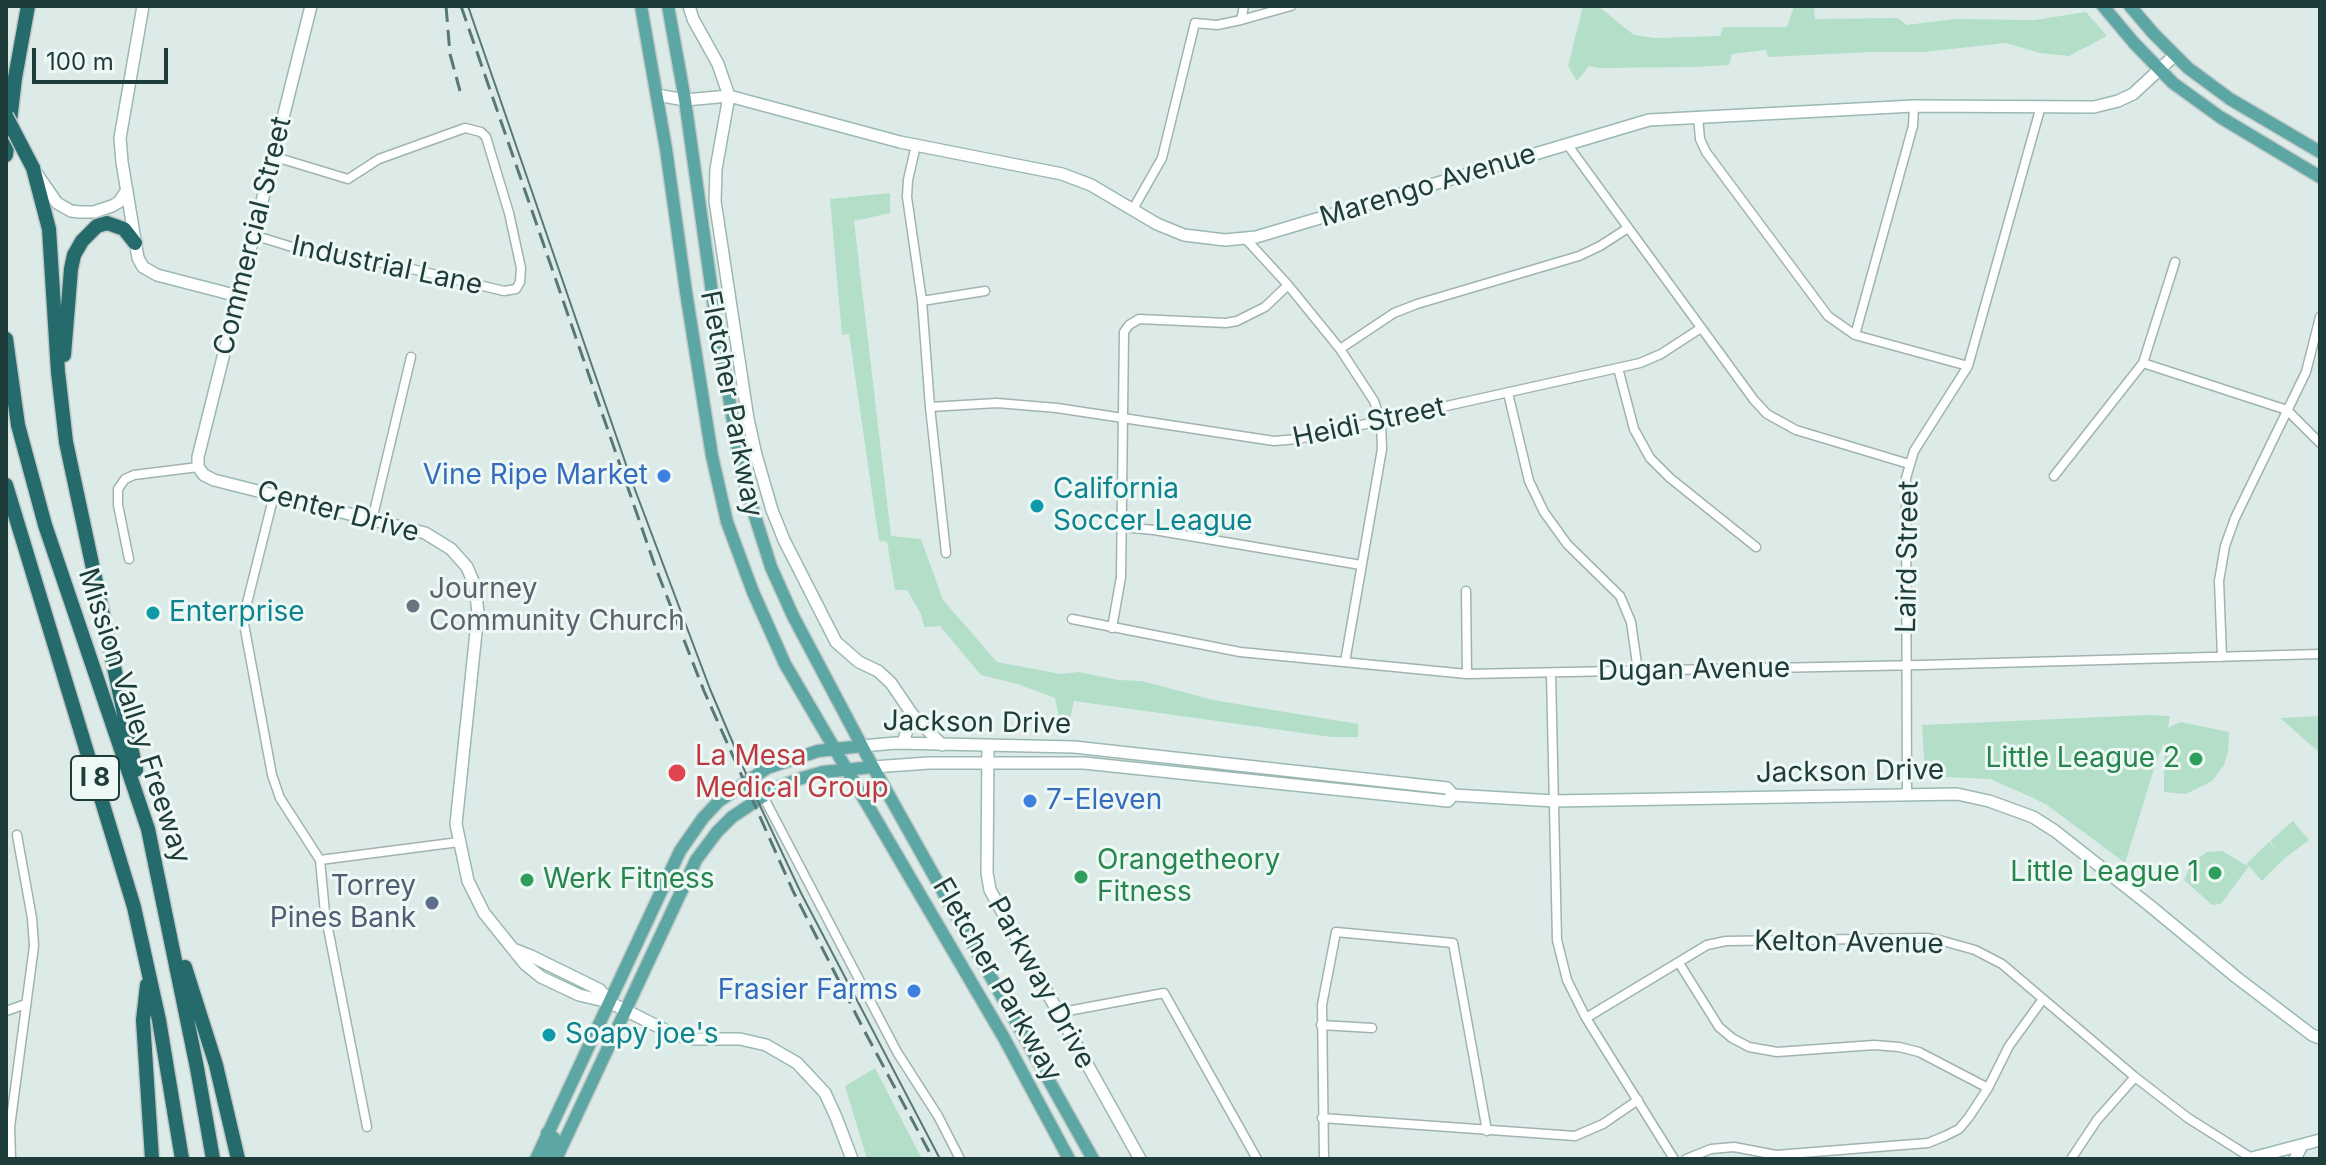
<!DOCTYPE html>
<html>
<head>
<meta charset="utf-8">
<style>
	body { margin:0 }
	#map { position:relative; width:2326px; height:1165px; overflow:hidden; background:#ddebe8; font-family:Inter,sans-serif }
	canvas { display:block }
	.frame { position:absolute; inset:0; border:8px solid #1d3c3a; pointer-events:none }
	.scale { position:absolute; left:32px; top:48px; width:136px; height:36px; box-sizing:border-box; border:4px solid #1d3c3a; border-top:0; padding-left:10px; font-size:24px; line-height:28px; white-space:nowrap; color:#1d3c3a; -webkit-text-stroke:6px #eef8f5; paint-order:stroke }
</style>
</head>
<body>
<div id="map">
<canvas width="2326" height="1165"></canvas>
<div class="frame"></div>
<div class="scale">100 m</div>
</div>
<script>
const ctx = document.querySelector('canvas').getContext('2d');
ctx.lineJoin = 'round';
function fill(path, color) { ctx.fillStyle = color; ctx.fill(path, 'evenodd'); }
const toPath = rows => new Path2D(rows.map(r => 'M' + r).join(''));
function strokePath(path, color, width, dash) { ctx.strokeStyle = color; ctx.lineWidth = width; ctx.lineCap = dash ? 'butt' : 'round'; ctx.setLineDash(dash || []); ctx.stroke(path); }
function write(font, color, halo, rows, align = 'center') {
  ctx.font = font + ' Inter,sans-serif'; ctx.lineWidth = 6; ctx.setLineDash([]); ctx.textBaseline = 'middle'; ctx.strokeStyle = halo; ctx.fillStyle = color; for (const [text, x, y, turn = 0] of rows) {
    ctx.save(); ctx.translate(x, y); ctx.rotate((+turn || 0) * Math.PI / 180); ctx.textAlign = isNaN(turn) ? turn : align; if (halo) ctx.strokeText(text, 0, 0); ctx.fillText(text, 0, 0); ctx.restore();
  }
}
fill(toPath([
	[1583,6,1598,6,1634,35,1655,38,1720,36,1723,27,1787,27,1794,6,1814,6,1815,19,1898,18,1907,25,1954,19,2035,20,2086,12,2107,36,2069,56,2040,53,2006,43,1924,52,1871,52,1768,57,1766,50,1732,54,1729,65,1696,67,1599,68,1589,66,1577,81,1568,66],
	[890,193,890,213,854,221,891,536,921,539,943,600,997,662,1060,674,1079,672,1118,680,1142,681,1213,700,1358,724,1358,737,1331,737,1074,701,1070,719,1059,718,1055,698,1018,684,981,675,940,626,924,627,921,614,907,590,895,590,887,542,879,541,849,334,842,335,830,199],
	[2148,715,2170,716,2168,728,2180,722,2229,732,2228,752,2224,765,2212,781,2186,794,2164,792,2164,742,2154,769,2125,863,2047,805,2031,797,1990,779,1925,776,1922,725],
	[2320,716,2320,753,2280,718],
	[2293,821,2309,840,2285,858,2262,881,2249,866,2221,904,2212,905,2184,880,2191,863,2207,852,2222,851,2248,866,2247,863,2269,842,2278,851,2270,841],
	[875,1068,922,1159,867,1159,845,1086]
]), '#b3dfc8');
const street = toPath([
	[1241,20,1244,6],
	[1698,116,1700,139,1706,152,1828,316,1855,335,1968,366],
	[1567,144,1754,400,1767,414,1796,430,1909,464],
	[916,145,908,180,907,197,922,301,930,407,946,553],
	[1133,209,1162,158,1195,23,1217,25,1241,20,1291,6],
	[253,235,315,254,391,264,504,291,516,289,520,282,521,268,509,213,486,137,481,132,465,128,379,159,348,179,272,156],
	[1245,238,1288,285,1340,349,1374,401,1381,422,1382,449,1345,662],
	[922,301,985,291],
	[1855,335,1913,126,1914,106],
	[1340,349,1394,313,1417,304,1579,256,1600,246,1628,228],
	[2143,363,2287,410,2320,443],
	[1618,368,1634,429,1650,458,1670,478,1756,547],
	[1508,393,1529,481,1544,512,1567,544,1620,596,1631,622,1638,671],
	[930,407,997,403,1057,408,1274,441,1298,439,1640,363,1661,354,1701,328],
	[2054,476,2143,363,2175,262],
	[274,495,247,603,244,624,272,775,280,798,320,860,325,913,367,1127],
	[372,520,411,357],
	[1122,527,1154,530,1361,565],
	[129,559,118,505,118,489,125,479,134,475,198,467],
	[1466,591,1467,674],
	[1072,619,1240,652,1467,674,1921,665,2320,654],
	[1112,628,1121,577,1124,332,1129,325,1139,319,1226,323,1237,321,1265,307,1288,285],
	[2222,657,2219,581,2225,546,2235,518,2306,372,2320,317],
	[1551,673,1557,940,1567,980,1586,1018,1674,1159],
	[1907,795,1906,478,1914,451,1968,366,2041,106],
	[763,796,897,1052,938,1116,960,1159],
	[320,860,459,842],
	[1679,963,1719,1027,1732,1038,1749,1047,1777,1052,1874,1045,1899,1047,1919,1052,1988,1088],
	[6,1011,26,1004],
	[1057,1013,1164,993,1257,1159],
	[1586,1018,1707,945,1726,941,1927,938,1943,941,1975,950,2002,964,2135,1077,2188,1118,2253,1159],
	[1321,1025,1372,1028],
	[1322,1118,1575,1136,1603,1124,1638,1100],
	[11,1159,10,1127,34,946,32,918,17,835],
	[1324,1159,1322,1005,1336,932,1453,943,1487,1131],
	[1686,1159,1711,1149,1734,1147,1776,1155,1928,1143,1945,1136,1959,1129,1969,1117,1988,1088,2009,1046,2043,999],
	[2071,1159,2097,1120,2135,1077]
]);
const secondary = toPath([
	[143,6,120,138,122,162,138,258,143,267,157,275,238,296],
	[311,6,198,457,198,467,204,475,214,480,425,533,451,549,467,567,475,586,478,613,456,824,468,881,484,913,525,964,541,977,579,995,609,1002,673,1034,691,1039,740,1039,766,1045,797,1063,825,1093,836,1117,852,1159],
	[689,6,693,19,718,64,729,96,716,169,715,201,748,419,756,455,772,510,784,540,836,642,859,662,878,671,891,683,912,714,942,745],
	[657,95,685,100,729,96,900,142,1062,174,1091,185,1157,224,1184,235,1225,240,1256,237,1649,120,1914,106,2094,107,2118,101,2133,94,2175,55],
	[37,174,57,203,71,211,80,212,94,212,112,206,119,202,127,190],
	[903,743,912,714],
	[862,746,896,743,1074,747,1447,788,1453,795],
	[988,746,987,873,990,890,1140,1159],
	[873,767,929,763,1084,763,1448,801,1453,795,1554,801,1957,794,1989,801,2033,817,2055,831,2149,905,2236,977,2312,1035,2320,1038],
	[516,950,531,956,584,982,600,990,609,1001],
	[2252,1158,2320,1140],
	[2295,1159,2302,1145]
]);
const primary = toPath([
	[641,6,666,149,686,292,712,456,727,522,753,592,785,664,1004,1038,1069,1159],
	[668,6,685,100,715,314,742,475,771,567,793,616,873,767,1093,1159],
	[2103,6,2134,43,2173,83,2220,117,2320,177],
	[2130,6,2153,33,2188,68,2230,99,2320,152],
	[536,1159,680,851,703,818,719,801,767,768,818,751,862,746],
	[546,1159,554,1138,547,1133],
	[556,1159,696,860,717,832,732,817,774,789,799,779,823,772,873,767]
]);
const highway = toPath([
	[6,155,15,78,28,6],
	[33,168,49,229,58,372,66,442,136,770],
	[6,339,18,425,45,525,148,829,197,1068,213,1159],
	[64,355,71,269,74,255,82,241,97,226,107,223,124,229,135,243],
	[6,485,134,907,159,1020,182,1159],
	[185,967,216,1065,238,1159],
	[147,985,143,1020,152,1159]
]);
strokePath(street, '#a0b3b0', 11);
strokePath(secondary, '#9bb8b4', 14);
strokePath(primary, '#c0c8c8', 15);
strokePath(highway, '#c0c8c8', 17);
strokePath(street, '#fff', 8);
strokePath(secondary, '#fff', 11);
strokePath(primary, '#5ca6a3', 12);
strokePath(highway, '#256b6c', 14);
strokePath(toPath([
	[468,6,631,479,710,689,755,795,801,893,940,1159]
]), '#577876', 2);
strokePath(toPath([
	[446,6,450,54,460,91],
	[461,6,655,566,704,691,793,891,865,1032,933,1159]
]), '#577876', 3, [16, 8]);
const highwayBridge = toPath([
	[6,116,33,168]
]);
strokePath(highwayBridge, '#c0c8c8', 17, []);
strokePath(highwayBridge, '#256b6c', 14);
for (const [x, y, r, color] of [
	[664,476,8,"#3f7fe0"],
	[1037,506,8,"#0f9aa8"],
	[413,606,8,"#6b7280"],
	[153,613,8,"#0f9aa8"],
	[2196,759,8,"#2e9e5b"],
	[677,773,10,"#e0444e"],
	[1030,801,8,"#3f7fe0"],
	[2215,873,8,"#2e9e5b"],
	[1081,877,8,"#2e9e5b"],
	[527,880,8,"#2e9e5b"],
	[432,903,8,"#5c6f8a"],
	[914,991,8,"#3f7fe0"],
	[549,1035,8,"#0f9aa8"]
]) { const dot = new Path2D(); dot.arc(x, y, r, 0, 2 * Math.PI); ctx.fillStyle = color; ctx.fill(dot); strokePath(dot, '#eef8f5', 3); }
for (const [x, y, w] of [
	[95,778,48]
]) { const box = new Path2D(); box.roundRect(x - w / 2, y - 22, w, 44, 6); ctx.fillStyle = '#eef8f5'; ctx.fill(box); strokePath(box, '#1d3c3a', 2); }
write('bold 26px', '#1d3c3a', null, [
	["I 8",95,778]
]);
write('28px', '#1d3c3a', '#eef8f5', [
	["Marengo Avenue",1428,186,-17],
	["Commercial Street",253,236,-76],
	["Industrial Lane",387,266,12],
	["Fletcher Parkway",731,404,79],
	["Heidi Street",1369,423,-12],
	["Center Drive",338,512,15],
	["Laird Street",1908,557,-89],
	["Dugan Avenue",1694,670,-1],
	["Mission Valley Freeway",134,716,72],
	["Jackson Drive",977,723,1],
	["Jackson Drive",1850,772,-1],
	["Kelton Avenue",1849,943,1],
	["Fletcher Parkway",997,980,60],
	["Parkway Drive",1041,983,61]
]);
write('28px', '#366cbe', '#eef8f5', [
	["Vine Ripe Market",648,476],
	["7-Eleven",1046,801,"left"],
	["Frasier Farms",898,991]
], 'right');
write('28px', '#0d838f', '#eef8f5', [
	["California",1053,490],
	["Soccer League",1053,522],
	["Enterprise",169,613],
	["Soapy joe's",565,1035]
], 'left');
write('28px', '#5b616d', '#eef8f5', [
	["Journey",429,590],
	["Community Church",429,622]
], 'left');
write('28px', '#be3a42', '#eef8f5', [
	["La Mesa",695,757],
	["Medical Group",695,789]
], 'left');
write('28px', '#27864d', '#eef8f5', [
	["Little League 2",2180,759],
	["Orangetheory",1097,861,"left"],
	["Fitness",1097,893,"left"],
	["Little League 1",2199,873],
	["Werk Fitness",543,880,"left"]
], 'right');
write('28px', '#4e5e75', '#eef8f5', [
	["Torrey",416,887],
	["Pines Bank",416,919]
], 'right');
</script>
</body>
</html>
